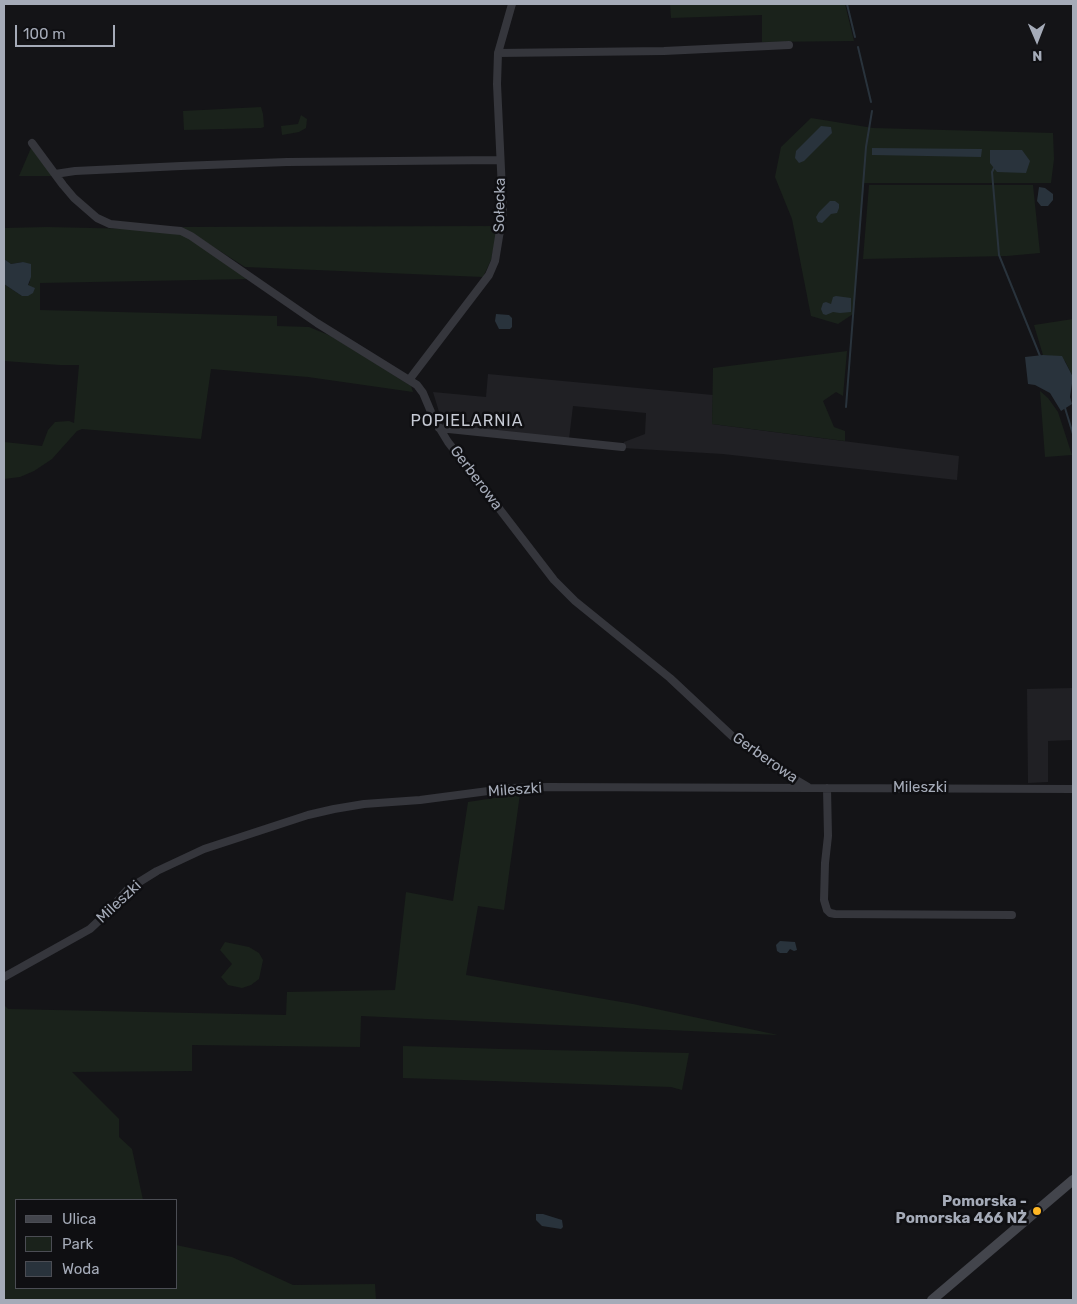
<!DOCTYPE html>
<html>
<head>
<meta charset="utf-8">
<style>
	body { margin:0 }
	#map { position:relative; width:1077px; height:1304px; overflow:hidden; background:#141417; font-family:Rubik,sans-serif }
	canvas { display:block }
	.frame { position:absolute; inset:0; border:5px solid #a5abb8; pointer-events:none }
	.legend { position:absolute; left:15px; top:1199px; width:162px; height:90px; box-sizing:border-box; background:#0f0f12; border:1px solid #4b4d54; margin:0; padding:6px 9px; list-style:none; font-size:15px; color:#a5abb8 }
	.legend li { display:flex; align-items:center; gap:10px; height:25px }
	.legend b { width:25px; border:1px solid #4b4d54 }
	.north { position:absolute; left:1012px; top:15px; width:50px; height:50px; -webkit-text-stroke:4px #0f0f12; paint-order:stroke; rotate:179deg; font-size:14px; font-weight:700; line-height:20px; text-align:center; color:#a5abb8 }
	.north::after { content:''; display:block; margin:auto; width:18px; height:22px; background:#a5abb8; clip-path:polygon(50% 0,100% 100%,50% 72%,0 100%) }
	.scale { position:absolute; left:15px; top:25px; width:100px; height:22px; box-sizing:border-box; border:2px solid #a5abb8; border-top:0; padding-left:6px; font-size:15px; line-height:18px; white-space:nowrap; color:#a5abb8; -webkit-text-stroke:4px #0f0f12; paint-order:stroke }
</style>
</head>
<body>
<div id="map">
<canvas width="1077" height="1304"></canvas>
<div class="frame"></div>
<ul class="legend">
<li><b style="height:6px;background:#43454c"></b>Ulica</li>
<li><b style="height:14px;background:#1a221b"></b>Park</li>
<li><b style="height:14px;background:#29333c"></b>Woda</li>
</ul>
<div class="north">N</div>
<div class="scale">100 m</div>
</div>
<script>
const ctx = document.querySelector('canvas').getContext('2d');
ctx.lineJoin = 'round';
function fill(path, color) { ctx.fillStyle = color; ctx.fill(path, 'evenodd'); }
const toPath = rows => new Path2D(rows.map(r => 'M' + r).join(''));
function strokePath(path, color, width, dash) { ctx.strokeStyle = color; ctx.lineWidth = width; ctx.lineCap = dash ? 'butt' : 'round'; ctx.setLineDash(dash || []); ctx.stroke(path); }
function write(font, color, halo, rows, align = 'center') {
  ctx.font = font + ' Rubik,sans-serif'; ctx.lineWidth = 5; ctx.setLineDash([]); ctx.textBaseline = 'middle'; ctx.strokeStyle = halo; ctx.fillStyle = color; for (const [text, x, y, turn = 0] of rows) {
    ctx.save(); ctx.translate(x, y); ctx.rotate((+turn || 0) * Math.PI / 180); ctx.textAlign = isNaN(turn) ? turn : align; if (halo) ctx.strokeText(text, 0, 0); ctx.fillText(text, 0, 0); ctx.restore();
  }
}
fill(toPath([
	[488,374,713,395,712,424,959,456,957,480,723,454,623,448,624,442,645,434,646,413,573,406,569,439,443,425,433,392,486,397],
	[1073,688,1073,740,1048,741,1048,782,1028,783,1027,689]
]), '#202024');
fill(toPath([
	[670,4,845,4,854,41,762,42,762,15,671,18],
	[261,107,263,114,264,127,261,128,184,130,183,111],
	[301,115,307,119,306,128,299,132,282,135,281,126,298,124],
	[811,118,873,128,1053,133,1054,159,1051,183,864,183,853,314,838,324,811,316,792,219,775,177,781,147],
	[31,148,53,176,19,176],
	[869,185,1033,185,1040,253,1007,256,863,259],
	[498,226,491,260,483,277,245,267,182,227],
	[47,227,137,229,180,234,189,238,249,279,40,283,40,310,277,316,277,326,309,327,331,336,411,386,413,392,308,377,211,369,201,439,82,429,77,431,52,459,34,471,20,477,4,479,4,442,42,446,48,430,55,422,69,421,74,423,79,365,60,365,4,361,4,279,4,284,22,296,30,282,23,262,11,264,4,259,4,228],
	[1073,319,1073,377,1065,361,1058,357,1043,355,1034,325],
	[847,351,843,396,836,392,823,401,834,427,845,431,845,441,712,424,713,368],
	[1040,391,1048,398,1058,412,1072,455,1045,457],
	[520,794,504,910,478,906,466,975,633,1004,778,1035,361,1016,360,1047,192,1045,192,1071,72,1072,119,1119,119,1137,132,1149,143,1200,16,1200,16,1288,176,1288,176,1245,232,1257,293,1285,375,1284,376,1300,4,1300,4,1005,8,1009,286,1015,287,992,395,990,406,892,453,901,468,802],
	[225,942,249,947,259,953,263,960,259,979,251,985,242,988,228,985,221,977,232,964,220,950],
	[403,1046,502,1049,689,1053,682,1090,671,1087,403,1078]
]), '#1a221b');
fill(toPath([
	[821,126,831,127,832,133,804,161,799,163,795,158,796,151],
	[872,148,982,149,981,157,872,155],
	[990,150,1022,150,1030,161,1026,173,997,172,990,163],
	[1039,187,1045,188,1053,194,1053,200,1048,206,1041,206,1037,201],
	[830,201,835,201,839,204,839,208,837,213,831,214,822,223,818,222,816,217,819,212],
	[4,259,11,264,23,262,31,264,31,277,28,285,35,288,33,293,28,296,22,296,4,284],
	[836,296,851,298,851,312,840,313,833,312,826,315,823,314,821,309,823,303,826,302,831,304,833,297],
	[496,314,509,315,512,318,512,327,510,329,499,329,495,321],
	[1043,355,1062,356,1073,377,1070,397,1072,404,1061,411,1050,393,1035,385,1028,384,1025,357],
	[780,941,795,942,797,950,794,951,790,949,787,953,780,953,777,951,776,945],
	[536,1214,543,1214,562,1220,563,1227,561,1229,542,1226,536,1220]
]), '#29333c');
strokePath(toPath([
	[847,4,855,37],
	[858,47,871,102],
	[994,168,992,172,999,255,1040,356],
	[846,407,866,147,872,111],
	[1065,408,1073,434]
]), '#29333c', 2);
strokePath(toPath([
	[498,53,664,51,789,45],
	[32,143,63,185,74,198,97,218,110,224,170,230,181,231,191,236,317,323,417,385,423,393,434,419,448,442,554,580,575,601,670,678,732,736,776,768,808,787],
	[55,174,75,171,181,166,287,162,500,160],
	[409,380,489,275,495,261,503,212,497,84,498,53,512,4],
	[439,428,622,447],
	[827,788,828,836,825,863,824,900,827,910,830,913,835,914,1012,915],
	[4,977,90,929,106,914,128,889,157,871,204,849,308,815,334,809,364,804,420,800,511,788,548,787,1073,789]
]), '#35363c', 8);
strokePath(toPath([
	[932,1300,1073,1180]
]), '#43454c', 10);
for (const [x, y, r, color] of [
	[1037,1211,5,"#ffb724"]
]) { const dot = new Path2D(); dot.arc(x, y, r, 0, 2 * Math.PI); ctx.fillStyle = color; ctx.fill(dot); strokePath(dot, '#0f0f12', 2); }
write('15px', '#a5abb8', '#0f0f12', [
	["Sołecka",500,205,-89],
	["Gerberowa",476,478,53],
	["Gerberowa",765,758,35],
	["Mileszki",920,788],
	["Mileszki",515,790,-4],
	["Mileszki",119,902,-43]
]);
write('bold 15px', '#a5abb8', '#0f0f12', [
	["Pomorska -",1027,1202],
	["Pomorska 466 NŻ",1027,1219]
], 'right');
ctx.letterSpacing = '1px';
write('16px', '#c6cad4', '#0f0f12', [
	["POPIELARNIA",467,421]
]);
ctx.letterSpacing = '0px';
</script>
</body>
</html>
